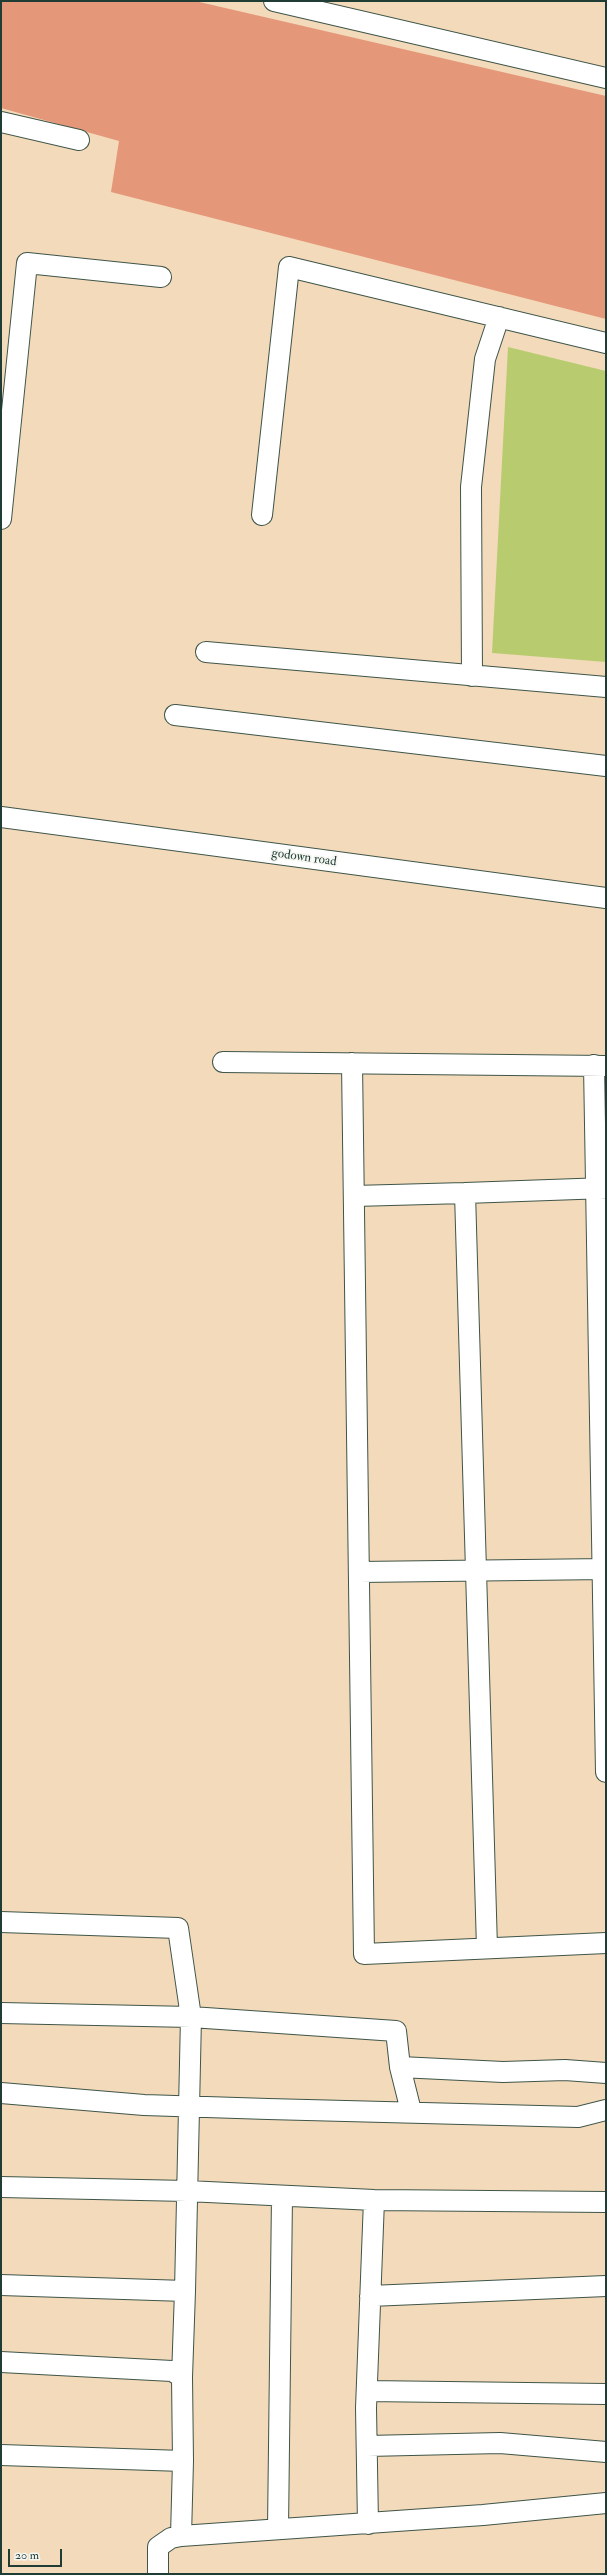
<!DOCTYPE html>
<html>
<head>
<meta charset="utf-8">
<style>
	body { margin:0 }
	#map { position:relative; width:607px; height:2575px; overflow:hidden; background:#f3dabb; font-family:"IM FELL Double Pica",serif }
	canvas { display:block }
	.frame { position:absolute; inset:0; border:2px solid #1f3d34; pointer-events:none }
	.scale { position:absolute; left:8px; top:2549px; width:54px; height:18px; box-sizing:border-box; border:2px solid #1f3d34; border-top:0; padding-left:5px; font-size:12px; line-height:14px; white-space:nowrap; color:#1f3d34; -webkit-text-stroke:3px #f6f6f2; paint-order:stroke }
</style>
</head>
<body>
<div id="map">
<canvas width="607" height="2575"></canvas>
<div class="frame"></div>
<div class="scale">20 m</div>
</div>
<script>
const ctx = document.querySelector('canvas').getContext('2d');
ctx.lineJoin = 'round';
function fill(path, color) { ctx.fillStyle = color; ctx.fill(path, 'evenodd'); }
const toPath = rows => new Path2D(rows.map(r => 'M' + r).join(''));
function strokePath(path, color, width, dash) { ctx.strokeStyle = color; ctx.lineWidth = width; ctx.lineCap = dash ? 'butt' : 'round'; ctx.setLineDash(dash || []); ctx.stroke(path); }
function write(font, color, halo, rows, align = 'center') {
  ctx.font = font + ' "IM FELL Double Pica",serif'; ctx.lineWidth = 3.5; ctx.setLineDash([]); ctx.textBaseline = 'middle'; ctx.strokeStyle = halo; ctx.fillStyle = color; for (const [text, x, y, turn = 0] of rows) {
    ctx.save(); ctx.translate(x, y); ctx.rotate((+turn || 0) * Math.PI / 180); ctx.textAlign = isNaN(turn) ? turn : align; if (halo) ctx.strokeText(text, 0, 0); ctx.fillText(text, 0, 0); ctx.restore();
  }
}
fill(toPath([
	[508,347,606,371,606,662,492,653]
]), '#b8cc6f');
fill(toPath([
	[1,1,195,1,606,96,606,319,111,192,119,141,1,108]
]), '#e59779');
const minor = toPath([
	[274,1,606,78],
	[1,122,79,140],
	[262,515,289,267,606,343],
	[1,519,27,263,161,277],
	[206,652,606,687],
	[472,676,471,487,485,359,499,317],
	[175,715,606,766],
	[1,817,606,898],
	[223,1062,606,1066],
	[352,1063,364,1954,606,1943],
	[594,1065,606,1772],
	[354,1196,465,1193],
	[359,1572,606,1569],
	[1,1922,178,1928,191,2017,396,2031,400,2067,503,2072,565,2070,606,2073],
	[487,1948,465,1193,606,1188],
	[1,2013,191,2017,185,2291,1,2285],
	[400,2067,411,2111],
	[1,2093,144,2105,268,2109,578,2117,606,2110],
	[1,2187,187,2191,374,2200,606,2202],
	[370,2296,606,2286],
	[1,2362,172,2371,182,2377,183,2461],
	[182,2377,185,2291],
	[367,2391,606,2394],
	[367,2446,500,2443,606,2452],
	[1,2455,183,2461,181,2536],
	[368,2524,366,2408,374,2200],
	[278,2529,282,2196],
	[158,2574,158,2547,171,2538,181,2536,483,2515,606,2503]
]);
strokePath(minor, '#3f5548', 22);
strokePath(minor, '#fff', 20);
write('13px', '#1f3d34', '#f6f6f2', [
	["godown road",304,858,8]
]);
</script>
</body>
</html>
